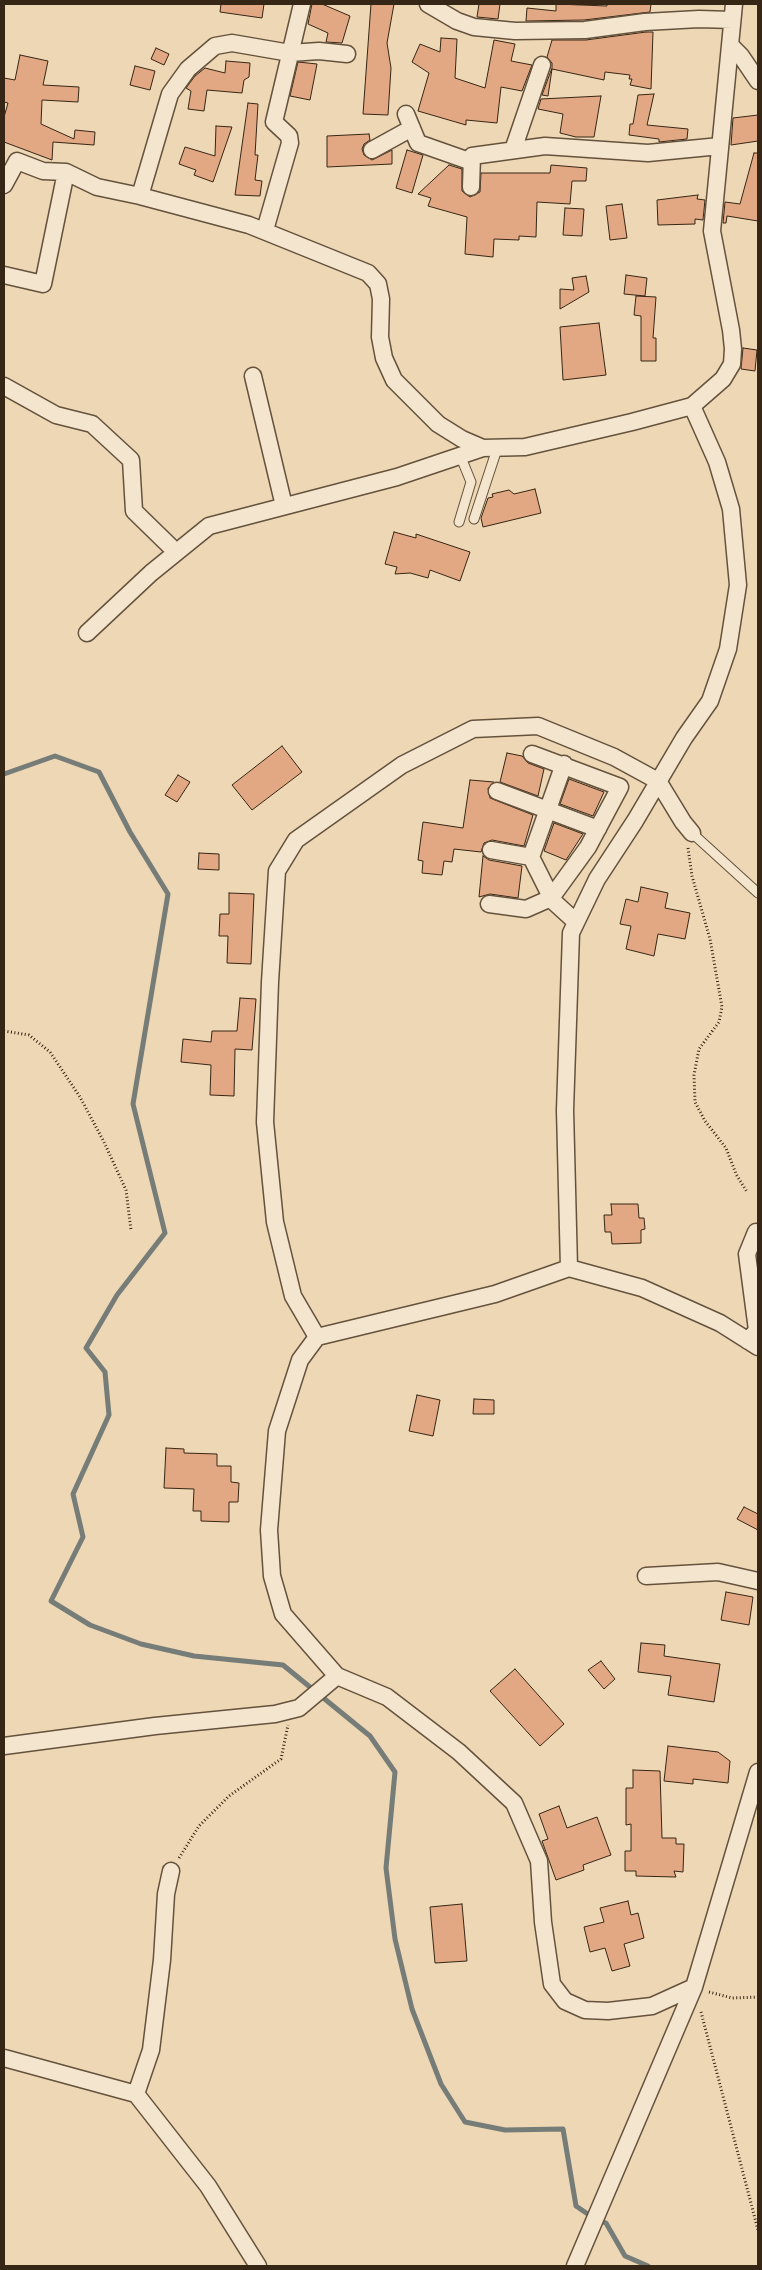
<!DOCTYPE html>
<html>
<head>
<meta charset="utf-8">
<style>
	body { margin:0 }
	#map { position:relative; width:762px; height:2270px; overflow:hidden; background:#eed7b4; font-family:"Libre Bodoni",serif }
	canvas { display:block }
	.frame { position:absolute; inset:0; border:5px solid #362615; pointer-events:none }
</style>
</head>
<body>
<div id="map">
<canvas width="762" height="2270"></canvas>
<div class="frame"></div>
</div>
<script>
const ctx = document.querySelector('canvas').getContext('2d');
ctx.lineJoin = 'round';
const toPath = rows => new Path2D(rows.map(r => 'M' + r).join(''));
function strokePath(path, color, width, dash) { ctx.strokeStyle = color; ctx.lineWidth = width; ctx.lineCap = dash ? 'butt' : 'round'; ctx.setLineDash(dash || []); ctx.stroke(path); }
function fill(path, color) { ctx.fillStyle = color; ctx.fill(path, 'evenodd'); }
strokePath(toPath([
	[4,774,55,756,99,772,130,832,168,894,133,1104,165,1233,117,1295,86,1348,105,1372,109,1415,73,1494,83,1537,51,1601,90,1625,141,1644,194,1656,283,1665,370,1736,395,1772,386,1868,395,1939,412,2009,441,2084,465,2122,505,2130,563,2129,576,2206,595,2219,606,2223,625,2256,648,2266]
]), '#767c77', 5);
const building = toPath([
	[221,4,264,4,262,18,220,12,221,4],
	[312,4,322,4,350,16,342,43,326,42,328,33,308,24,312,4],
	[371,4,394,4,387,43,391,68,388,115,363,114,371,4],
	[479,4,500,4,498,19,477,17,479,4],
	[556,4,607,6,607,4,651,4,650,12,584,20,526,21,527,8,556,11,556,4],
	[646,32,653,32,651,89,630,85,632,79,629,79,630,75,605,72,604,80,552,69,548,96,542,95,552,68,552,63,547,57,552,40,586,40,646,32],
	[441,38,457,39,455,78,485,88,494,40,515,44,511,61,532,65,522,91,501,87,497,123,466,120,466,125,418,111,429,73,412,62,420,44,440,52,441,38],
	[156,48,169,54,164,65,151,59,156,48],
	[20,55,48,61,43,85,79,87,78,102,42,100,41,124,74,139,75,130,95,132,94,145,53,142,52,160,4,142,4,117,8,103,4,102,4,78,15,80,20,55],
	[226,61,250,63,249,77,244,80,242,93,207,90,204,111,188,109,191,91,186,88,195,76,205,68,225,73,226,61],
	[298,62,317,64,310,100,290,96,298,62],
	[135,66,155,71,150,90,130,85,135,66],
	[654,94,647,125,688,129,687,139,659,142,659,139,629,135,630,124,633,124,638,95,654,94],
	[601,96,594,137,576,137,560,133,563,114,538,109,541,99,601,96],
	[248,103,258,104,255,155,258,155,255,180,262,181,260,196,235,195,248,103],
	[758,115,758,141,731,145,733,118,758,115],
	[216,126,232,127,213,182,194,175,196,170,179,164,185,147,215,156,216,126],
	[369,134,370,140,364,144,362,149,364,155,372,160,392,150,392,164,327,167,327,136,369,134],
	[407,150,423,155,412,193,396,188,407,150],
	[754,153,758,153,758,221,727,216,726,223,723,223,725,202,740,204,754,153],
	[449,165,462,169,462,191,470,197,480,192,481,173,550,173,551,165,587,168,586,181,572,181,570,204,537,202,536,237,519,236,519,240,494,239,493,257,465,254,467,217,428,206,431,198,418,194,449,165],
	[698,195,697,199,705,200,703,220,695,219,695,224,658,225,657,200,698,195],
	[622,204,627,238,610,240,606,206,622,204],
	[565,208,584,209,582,236,563,235,565,208],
	[626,275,647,278,645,296,624,294,626,275],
	[586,276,589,292,560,309,560,289,574,290,572,278,586,276],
	[636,296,656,297,653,338,656,338,656,361,641,361,641,316,634,315,636,296],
	[599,323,606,375,563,380,560,327,599,323],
	[743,348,757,350,755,371,741,369,743,348],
	[535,489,541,513,483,527,481,518,488,498,493,497,492,494,509,490,514,494,535,489],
	[394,532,416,538,416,534,470,552,460,581,430,570,428,578,410,573,395,574,397,567,385,564,394,532],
	[282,746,302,772,252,810,232,785,282,746],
	[507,753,522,756,528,763,544,769,538,796,500,782,507,753],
	[178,775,190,782,177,802,165,795,178,775],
	[569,779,604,792,593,816,560,804,569,779],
	[470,780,494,782,488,788,490,798,533,815,524,846,492,840,484,843,481,852,454,849,452,862,444,861,442,875,422,873,423,861,418,860,423,822,463,828,470,780],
	[554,823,583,834,566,860,544,851,554,823],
	[199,853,219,854,219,870,198,869,199,853],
	[483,856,489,860,522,866,518,898,490,894,479,897,483,856],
	[641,887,668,893,665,908,690,913,685,939,658,934,654,956,626,949,631,926,620,924,626,899,638,902,641,887],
	[229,893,254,894,251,964,227,963,228,936,219,936,220,914,229,914,229,893],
	[240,998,256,999,252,1050,235,1049,234,1096,210,1095,211,1065,181,1062,183,1039,211,1042,212,1031,237,1031,240,998],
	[611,1204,638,1204,639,1218,644,1218,645,1229,641,1230,641,1243,612,1244,611,1232,605,1232,604,1215,612,1215,611,1204],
	[417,1395,440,1400,433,1436,409,1431,417,1395],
	[474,1399,494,1400,494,1414,473,1414,474,1399],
	[166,1448,184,1449,184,1453,217,1454,217,1466,231,1466,231,1482,239,1483,238,1502,229,1502,229,1522,201,1521,201,1511,193,1511,194,1489,164,1488,166,1448],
	[744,1507,758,1514,758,1530,737,1519,744,1507],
	[726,1592,753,1597,749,1625,721,1620,726,1592],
	[641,1643,665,1645,664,1656,720,1664,714,1702,668,1695,671,1676,638,1672,641,1643],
	[601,1661,615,1679,604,1689,588,1670,601,1661],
	[515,1669,564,1724,540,1746,490,1691,515,1669],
	[668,1746,718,1752,730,1761,728,1783,693,1779,693,1784,664,1781,668,1746],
	[633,1770,660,1771,662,1838,676,1838,676,1844,684,1844,683,1872,674,1871,676,1877,636,1876,636,1871,625,1871,625,1851,631,1851,631,1824,626,1825,626,1788,633,1788,633,1770],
	[559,1806,567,1828,597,1817,611,1855,583,1865,584,1870,556,1880,542,1841,548,1839,539,1814,559,1806],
	[628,1901,631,1915,638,1913,644,1938,624,1944,630,1966,612,1971,605,1948,590,1952,584,1927,604,1922,600,1908,628,1901],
	[462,1904,467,1961,435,1963,430,1907,462,1904]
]);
fill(building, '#e2a783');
strokePath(building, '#362615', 1);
const lane = toPath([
	[474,519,497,449],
	[459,522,471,482,460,455],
	[692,833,758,893]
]);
const street = toPath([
	[428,4,457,21,474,27,515,31,585,30,645,22,699,19,732,20],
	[730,45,741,56,758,81],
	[406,114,418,143,472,162],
	[372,150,412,128],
	[513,150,542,65],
	[4,185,17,161,43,171,66,172,97,187,140,196,249,225,368,273,378,284,381,299,380,337,384,358,394,380,438,424,462,439,483,448,525,447,632,422,692,406,723,379,732,364,733,349,731,330,712,231,734,4],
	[471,187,472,156,545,146,648,153,720,146],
	[140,196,170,94,188,69,215,46,232,43,290,53,319,51,347,54],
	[265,230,290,143,289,136,274,122,302,4],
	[4,275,43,284,66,172],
	[253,376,284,506],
	[4,386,56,415,92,424,131,460,134,511,176,552],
	[87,633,151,573,209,526,397,477,483,448],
	[564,764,531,857,553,901,576,922],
	[497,791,598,829],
	[491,850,531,857],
	[489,904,526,909,551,898,588,847,620,787,532,754],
	[569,1268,565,1110,571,933,597,879,635,821,684,738,710,701,728,649,738,585,731,509,717,462,692,406],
	[317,1337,293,1296,275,1222,265,1122,270,982,277,871,296,840,402,765,473,729,538,726,614,757,658,781,683,822,692,833],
	[748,1341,757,1330,747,1254,756,1232],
	[646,1576,718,1572,758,1581],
	[4,1746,155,1726,275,1714,299,1708,337,1676],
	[694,1987,652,2006,608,2011,585,2010,565,2001,552,1984,543,1922,539,1861,514,1803,459,1752,387,1697,337,1676,283,1614,272,1576,269,1530,277,1431,300,1360,317,1337,495,1294,569,1268,642,1288,720,1323,758,1347],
	[4,2058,136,2094,208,2186,258,2266],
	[136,2094,151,2050,162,1960,166,1894,171,1871],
	[575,2266,694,1987,758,1772]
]);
strokePath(lane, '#64523d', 11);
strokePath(street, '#64523d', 19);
strokePath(toPath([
	[688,848,692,876,710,939,722,1007,719,1022,699,1049,694,1075,695,1102,705,1121,726,1148,736,1174,747,1192],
	[4,1031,29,1035,50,1052,80,1097,104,1142,126,1190,131,1230],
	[179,1858,199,1826,229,1796,281,1759,288,1725],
	[709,1992,732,1998,758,1997],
	[701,2012,758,2230]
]), '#362615', 3, [1, 2.5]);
strokePath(lane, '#f4e5ce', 9);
strokePath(street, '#f4e5ce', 16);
</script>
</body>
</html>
